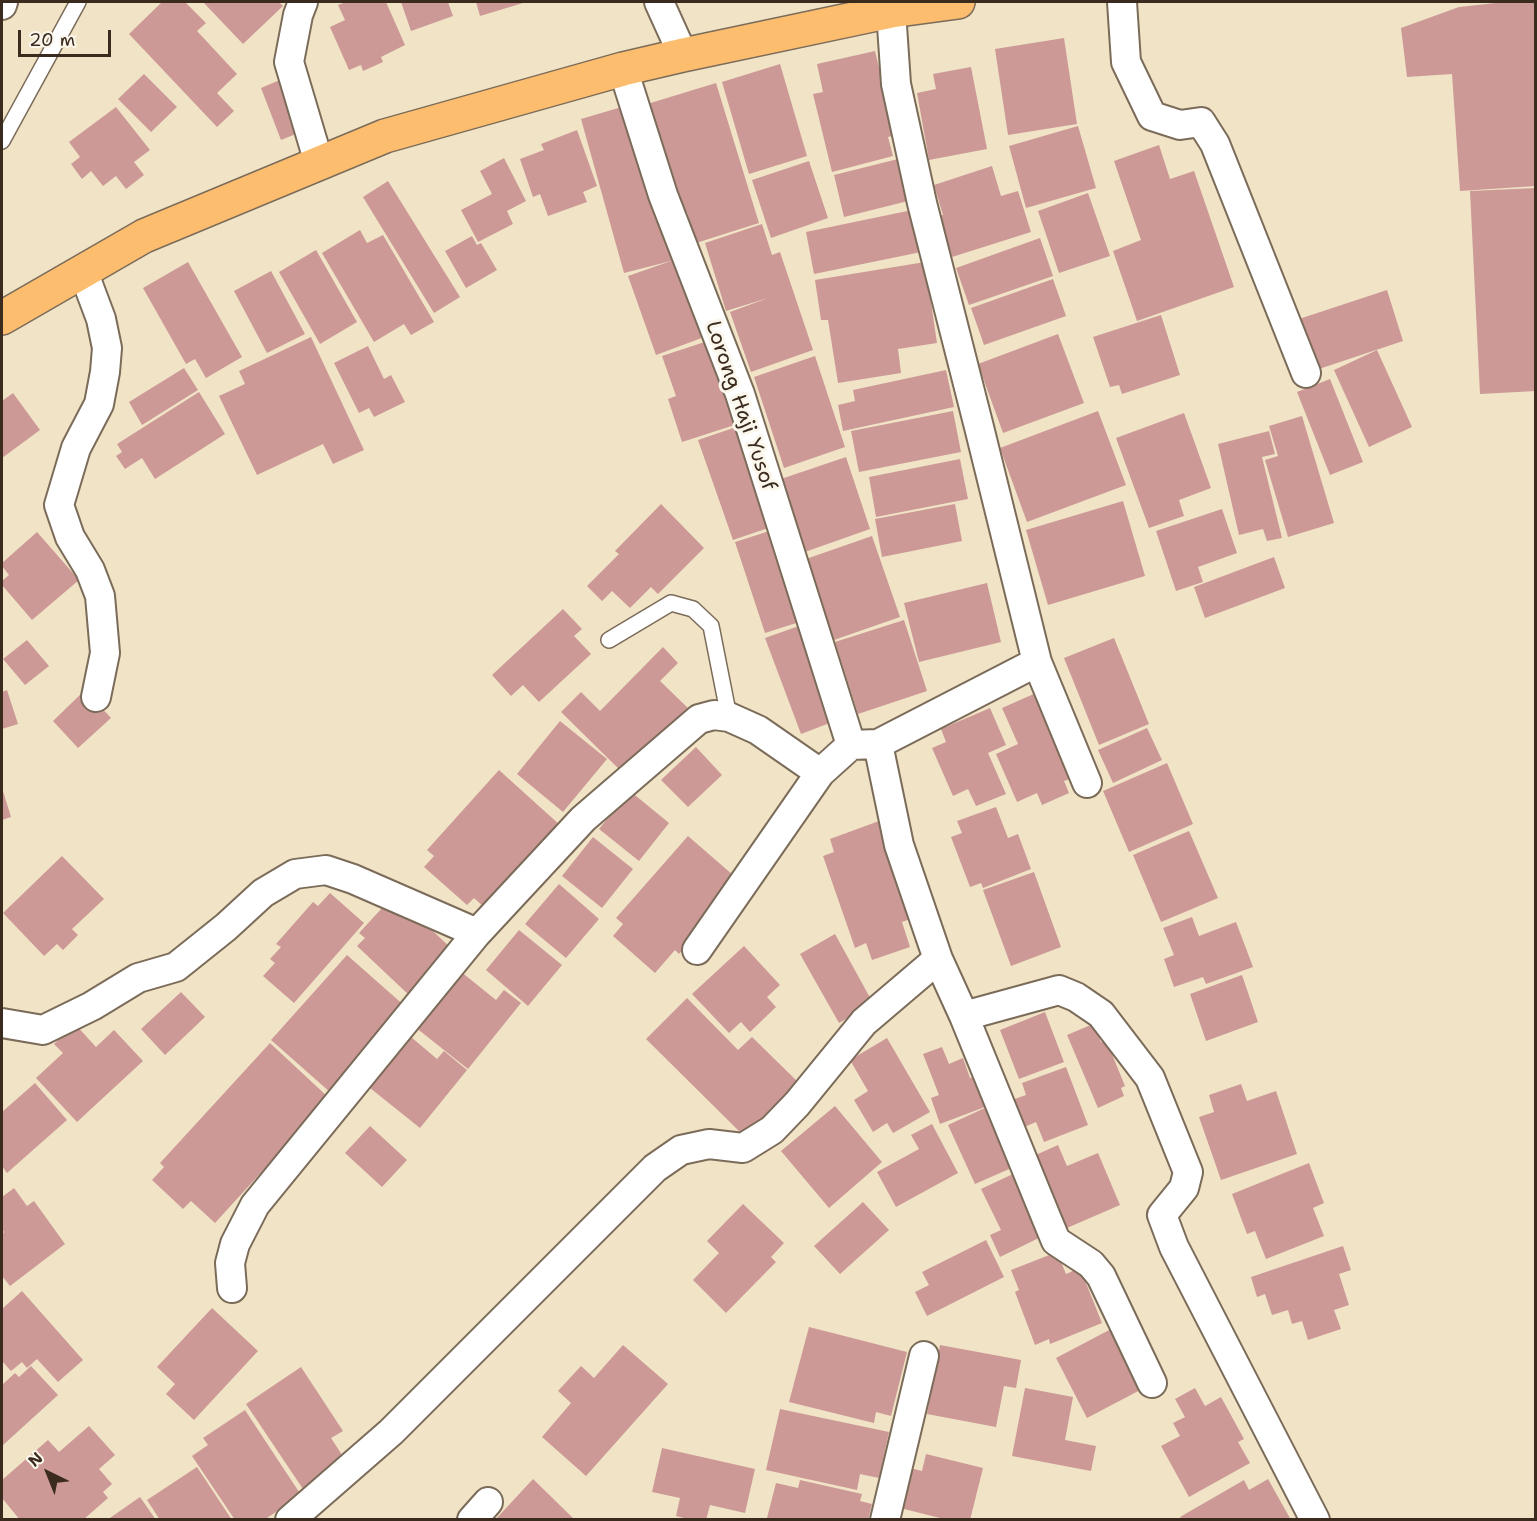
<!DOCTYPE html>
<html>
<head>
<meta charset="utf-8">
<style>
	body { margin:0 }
	#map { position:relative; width:1537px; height:1521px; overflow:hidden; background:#f1e3c6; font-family:"Shantell Sans",sans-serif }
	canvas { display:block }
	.frame { position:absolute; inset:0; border:3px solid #3b2a1e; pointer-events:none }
	.north { position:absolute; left:18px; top:1443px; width:60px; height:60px; -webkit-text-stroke:4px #fbf7ec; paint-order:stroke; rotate:317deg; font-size:16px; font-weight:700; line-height:24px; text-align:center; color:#3b2a1e }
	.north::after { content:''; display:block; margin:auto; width:21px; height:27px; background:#3b2a1e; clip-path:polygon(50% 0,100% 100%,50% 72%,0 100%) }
	.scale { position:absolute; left:18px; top:30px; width:93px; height:27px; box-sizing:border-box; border:3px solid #3b2a1e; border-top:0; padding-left:8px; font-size:18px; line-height:21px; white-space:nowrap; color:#3b2a1e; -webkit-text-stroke:4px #fbf7ec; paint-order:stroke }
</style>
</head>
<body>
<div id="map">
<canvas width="1537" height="1521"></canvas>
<div class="frame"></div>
<div class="north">N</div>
<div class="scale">20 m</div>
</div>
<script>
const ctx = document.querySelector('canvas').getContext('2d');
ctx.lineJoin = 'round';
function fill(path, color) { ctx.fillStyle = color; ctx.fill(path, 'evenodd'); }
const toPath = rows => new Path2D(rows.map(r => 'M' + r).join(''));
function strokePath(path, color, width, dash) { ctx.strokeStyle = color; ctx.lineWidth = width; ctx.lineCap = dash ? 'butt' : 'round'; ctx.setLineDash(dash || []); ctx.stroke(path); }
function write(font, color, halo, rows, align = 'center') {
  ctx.font = font + ' "Shantell Sans",sans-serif'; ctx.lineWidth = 6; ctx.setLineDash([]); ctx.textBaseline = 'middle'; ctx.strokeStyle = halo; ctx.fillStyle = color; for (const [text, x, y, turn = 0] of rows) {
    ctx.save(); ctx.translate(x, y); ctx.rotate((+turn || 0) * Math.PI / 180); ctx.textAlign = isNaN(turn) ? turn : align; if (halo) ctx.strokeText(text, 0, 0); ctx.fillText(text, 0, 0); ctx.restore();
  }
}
fill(toPath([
	[162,2,188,2,186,3,206,23,197,31,237,74,217,93,234,111,217,127,129,34],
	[203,2,279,2,283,6,243,44],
	[346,2,386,2,405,45,381,57,383,62,363,71,361,65,349,70,330,27,345,20,338,5],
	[401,2,448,2,453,16,411,31],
	[476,2,523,2,523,3,480,16],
	[1505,2,1536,2,1536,186,1460,191,1452,74,1407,77,1401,28,1459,7],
	[1064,38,1077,124,1008,135,995,49],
	[875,51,895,135,888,137,893,156,832,172,813,94,823,92,817,64],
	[780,64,807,156,749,174,722,82],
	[971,67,987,149,929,160,917,93,936,89,933,74],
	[144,74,177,107,151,132,118,99],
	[287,77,308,129,281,140,261,88],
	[716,83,759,223,696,243,687,212,678,215,644,105],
	[632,104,715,333,656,355,628,276,671,261,624,273,581,119],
	[116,107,150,150,134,162,144,175,126,189,116,176,103,186,91,171,82,179,71,164,80,157,69,142],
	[1078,126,1096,188,1026,208,1009,146],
	[577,130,597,186,583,192,587,202,548,216,540,194,533,197,520,159,544,150,541,144],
	[1159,145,1170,179,1194,171,1234,287,1137,321,1113,251,1141,240,1114,161],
	[906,157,916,199,844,217,834,175],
	[504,158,526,201,507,211,513,224,478,242,461,210,492,194,480,171],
	[809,161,828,218,771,238,752,180],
	[992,166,1001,196,1018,191,1031,232,952,257,939,216,943,215,934,185],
	[388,181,460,297,434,313,363,197],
	[1536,188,1536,391,1480,394,1470,191],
	[1088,193,1110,256,1059,273,1038,211],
	[917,209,926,251,814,274,806,232],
	[762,224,772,255,780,252,813,350,751,372,730,312,768,298,726,311,705,243],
	[360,230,367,243,383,235,434,322,411,335,404,324,374,342,322,253],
	[472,236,477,245,481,243,497,270,466,288,445,251],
	[1040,238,1053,276,969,305,956,268],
	[316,250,357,322,320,344,279,272],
	[188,262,242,357,206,378,195,359,186,364,143,288],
	[925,262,937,343,898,349,901,373,838,383,828,320,821,320,815,280],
	[271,271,305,334,267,353,234,291],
	[1053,279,1066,316,984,345,971,308],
	[1387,290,1403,341,1313,371,1296,320],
	[1161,315,1180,375,1122,394,1119,385,1110,387,1093,337],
	[1058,334,1084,403,1003,433,978,364],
	[311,337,364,450,333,464,323,444,257,475,219,396,245,384,239,371],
	[720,337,747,421,682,442,668,399,676,396,662,356],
	[368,346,384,379,391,375,405,402,374,417,369,408,359,413,334,363],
	[1377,350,1412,427,1369,447,1334,370],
	[815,356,845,447,784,468,754,377],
	[184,368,198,390,142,425,129,402],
	[946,370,954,407,843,431,838,405,855,401,853,390],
	[1330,379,1363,462,1330,475,1297,392],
	[199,392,225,434,155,479,142,458,125,469,116,456,122,452,117,444],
	[13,393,40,430,2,458,2,401],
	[953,411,961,452,859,472,851,431],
	[1098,411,1126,485,1027,522,1000,448],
	[1184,413,1211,488,1179,500,1184,516,1149,528,1116,438],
	[1302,416,1334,523,1288,537,1265,460,1278,456,1269,426],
	[748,423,783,523,733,540,698,440],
	[1269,431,1275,454,1262,457,1282,538,1267,541,1263,529,1239,535,1218,444],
	[846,457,870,529,802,553,778,480],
	[960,459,968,499,876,517,869,477],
	[1123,501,1145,576,1048,605,1026,530],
	[661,504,704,548,658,594,651,587,630,608,612,591,602,601,587,586,619,554,615,551],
	[955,504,962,541,882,557,875,519],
	[1222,509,1237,553,1198,567,1203,582,1176,591,1156,531],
	[782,527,812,618,765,633,735,542],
	[37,532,79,580,32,620,2,585,2,581,9,575,2,566,2,563],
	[872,536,900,617,834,640,806,559],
	[1274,557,1285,588,1205,618,1194,587],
	[987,583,1001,642,919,662,904,603],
	[563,609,582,629,574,636,591,654,539,702,523,685,511,696,492,675],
	[904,620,927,691,858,714,835,642],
	[813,621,848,716,801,734,765,638],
	[1114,638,1149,724,1099,745,1064,658],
	[27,640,49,666,25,685,3,659],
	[663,647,678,663,660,681,689,709,625,775,561,712,581,692,600,711],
	[1045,689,1075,777,1064,781,1069,793,1042,805,1037,793,1017,802,996,754,1018,744,1002,708],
	[7,690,18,724,2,729,2,692],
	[85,690,111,718,78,748,53,721],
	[990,708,1006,745,988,753,1006,794,976,806,968,789,953,796,932,748,946,742,941,729],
	[560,721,607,759,563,812,517,774],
	[1147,728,1162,760,1113,783,1098,750],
	[696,747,722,775,688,807,661,780],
	[1167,763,1193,824,1129,852,1103,791],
	[499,770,561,826,486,909,474,898,467,905,424,867,434,856,427,850],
	[2,788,11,817,2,820],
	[630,791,669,823,639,861,599,829],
	[996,807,1008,838,1018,834,1031,869,983,888,981,883,970,887,951,837,962,833,957,821],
	[879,821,913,918,902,922,910,947,872,960,866,943,855,948,823,856,834,852,830,839],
	[1189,831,1218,898,1161,922,1133,855],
	[688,836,741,882,679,954,675,950,655,973,613,936,623,924,616,918],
	[593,837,633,869,602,908,562,876],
	[62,856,104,899,72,929,78,935,63,950,57,944,44,956,3,913],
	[1034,872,1061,947,1011,966,983,890],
	[559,884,599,919,566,958,525,924],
	[330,893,364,923,294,1003,263,976,275,963,270,959,281,947,276,944,313,902,318,906],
	[400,900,453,950,410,996,357,946,365,938,359,933,384,906,390,911],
	[1192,917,1199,936,1236,922,1253,967,1206,984,1203,977,1174,987,1164,959,1174,955,1163,928],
	[519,930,562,965,528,1006,486,970],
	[835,934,873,1003,839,1023,800,954],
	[744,946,780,985,767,997,776,1007,750,1032,741,1022,729,1033,692,994],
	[347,955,407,1008,331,1093,271,1040],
	[460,971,496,1000,504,990,521,1003,468,1069,415,1027],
	[1242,975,1258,1022,1206,1041,1190,994],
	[181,992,205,1017,165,1055,141,1029],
	[687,998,738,1050,752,1037,799,1083,745,1137,646,1039],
	[1045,1012,1064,1062,1019,1079,1000,1030],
	[75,1024,96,1047,114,1030,143,1061,77,1122,36,1078,63,1053,54,1044],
	[1093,1024,1101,1042,1107,1042,1125,1086,1121,1088,1124,1096,1098,1108,1067,1035],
	[411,1037,437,1059,444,1051,467,1070,420,1128,370,1088],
	[887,1038,930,1112,893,1133,887,1123,873,1132,854,1100,868,1091,850,1060],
	[270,1043,329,1098,215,1223,191,1201,183,1209,152,1180,164,1167,160,1163],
	[942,1047,949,1064,963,1058,970,1078,978,1076,990,1105,940,1124,931,1098,939,1095,923,1054],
	[1066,1067,1088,1125,1044,1142,1036,1122,1022,1128,1012,1100,1026,1095,1022,1083],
	[35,1083,67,1120,7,1173,2,1166,2,1112],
	[1241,1084,1247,1101,1276,1091,1297,1154,1221,1180,1199,1117,1214,1112,1209,1095],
	[835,1106,882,1162,829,1208,781,1151],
	[989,1106,1016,1166,975,1184,948,1125],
	[932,1124,958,1173,896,1207,877,1172,919,1149,911,1135],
	[370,1126,407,1160,382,1187,345,1153],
	[1058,1145,1067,1166,1098,1153,1120,1205,1060,1231,1029,1158],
	[1309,1163,1324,1203,1313,1208,1324,1236,1266,1259,1255,1231,1247,1234,1232,1194],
	[1015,1173,1045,1235,1000,1257,990,1235,1001,1230,981,1189],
	[14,1188,27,1206,34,1201,65,1244,10,1286,2,1276,2,1235,4,1232,2,1229,2,1197],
	[863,1202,889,1230,840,1274,814,1246],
	[743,1204,784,1243,771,1257,776,1262,726,1313,693,1280,719,1253,707,1241],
	[986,1240,1004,1277,927,1316,915,1292,929,1285,922,1272],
	[1343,1246,1351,1270,1339,1274,1349,1305,1334,1310,1341,1329,1308,1340,1302,1321,1292,1324,1288,1310,1272,1315,1265,1294,1257,1297,1251,1277],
	[1057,1252,1066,1274,1080,1268,1102,1323,1050,1344,1049,1339,1035,1345,1015,1292,1019,1290,1011,1270],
	[22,1291,83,1360,58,1382,37,1359,27,1368,22,1362,11,1371,2,1361,2,1309],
	[212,1308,258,1351,194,1420,166,1394,175,1384,157,1367],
	[809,1327,907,1352,891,1416,876,1412,874,1423,789,1402],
	[1113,1328,1144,1388,1087,1418,1056,1358],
	[623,1345,668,1384,586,1476,542,1437,571,1403,558,1391,581,1366,594,1378],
	[940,1345,1021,1360,1016,1388,1004,1386,996,1427,927,1414],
	[31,1366,58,1395,2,1446,2,1385,15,1373,19,1377],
	[301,1367,343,1431,331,1438,348,1464,305,1492,246,1404],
	[1025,1388,1073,1397,1065,1440,1096,1446,1091,1471,1012,1456],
	[1195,1388,1205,1406,1221,1397,1244,1439,1238,1442,1250,1463,1189,1497,1161,1446,1180,1436,1173,1423,1185,1417,1175,1399],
	[780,1409,889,1432,879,1478,860,1474,857,1490,766,1470],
	[245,1410,301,1495,264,1520,235,1520,192,1456,208,1445,203,1438],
	[89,1426,115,1455,99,1469,112,1484,103,1492,108,1498,83,1520,20,1520,2,1498,2,1480,48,1440,59,1452],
	[662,1448,755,1469,745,1513,710,1505,706,1520,692,1520,676,1516,680,1498,652,1492],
	[926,1454,983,1468,970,1520,948,1520,900,1508,910,1468,922,1471],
	[197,1467,232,1520,160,1520,147,1500],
	[533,1479,575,1520,495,1520],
	[1268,1479,1291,1520,1182,1520,1180,1517,1244,1480,1249,1490],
	[800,1480,862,1494,860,1501,872,1504,868,1520,777,1520,767,1518,776,1483,798,1488],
	[140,1497,156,1520,107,1520]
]), '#cc9997');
const lane = toPath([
	[2,141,78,2],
	[609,640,671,603,693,609,711,626,729,717]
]);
const street = toPath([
	[303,2,298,15,289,62,319,163],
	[659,2,683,55],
	[1122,2,1126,62,1152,116,1180,125,1201,122,1215,144,1306,373],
	[2,5,3,2],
	[623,69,663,195,740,394,851,745],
	[83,271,101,319,107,348,105,372,99,404,76,448,59,505,70,537,90,570,100,596,105,653,96,697],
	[1037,662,1087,783],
	[878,744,899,845,938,959,964,1016,1046,1217,1056,1241,1091,1264,1101,1276,1152,1383],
	[697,950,820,773],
	[964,1016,1059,990,1076,997,1101,1014,1150,1078,1188,1172,1184,1188,1162,1215,1174,1247,1315,1520],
	[2,1023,43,1030,92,1006,138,978,176,967,226,927,263,893,295,874,326,870,353,879,477,933],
	[232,1288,230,1263,235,1244,255,1205,477,933,583,819,699,719,714,715,729,717,758,730,820,773,851,745,878,744,1037,662,979,427,922,203,896,84,891,11],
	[290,1520,391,1432,655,1168,681,1150,709,1144,743,1148,772,1130,797,1104,864,1022,938,959],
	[472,1520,488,1502],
	[885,1520,924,1356]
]);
const primary = toPath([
	[2,318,144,236,385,136,623,69,683,55,891,11,958,2]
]);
strokePath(lane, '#7b6b59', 18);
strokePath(street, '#7b6b59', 32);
strokePath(primary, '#7b6b59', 36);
strokePath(lane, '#fff', 15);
strokePath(street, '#fff', 28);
strokePath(primary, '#fcbd6f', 33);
write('21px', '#3b2a1e', '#fbf7ec', [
	["Lorong Haji Yusof",740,406,71]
]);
</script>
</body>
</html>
